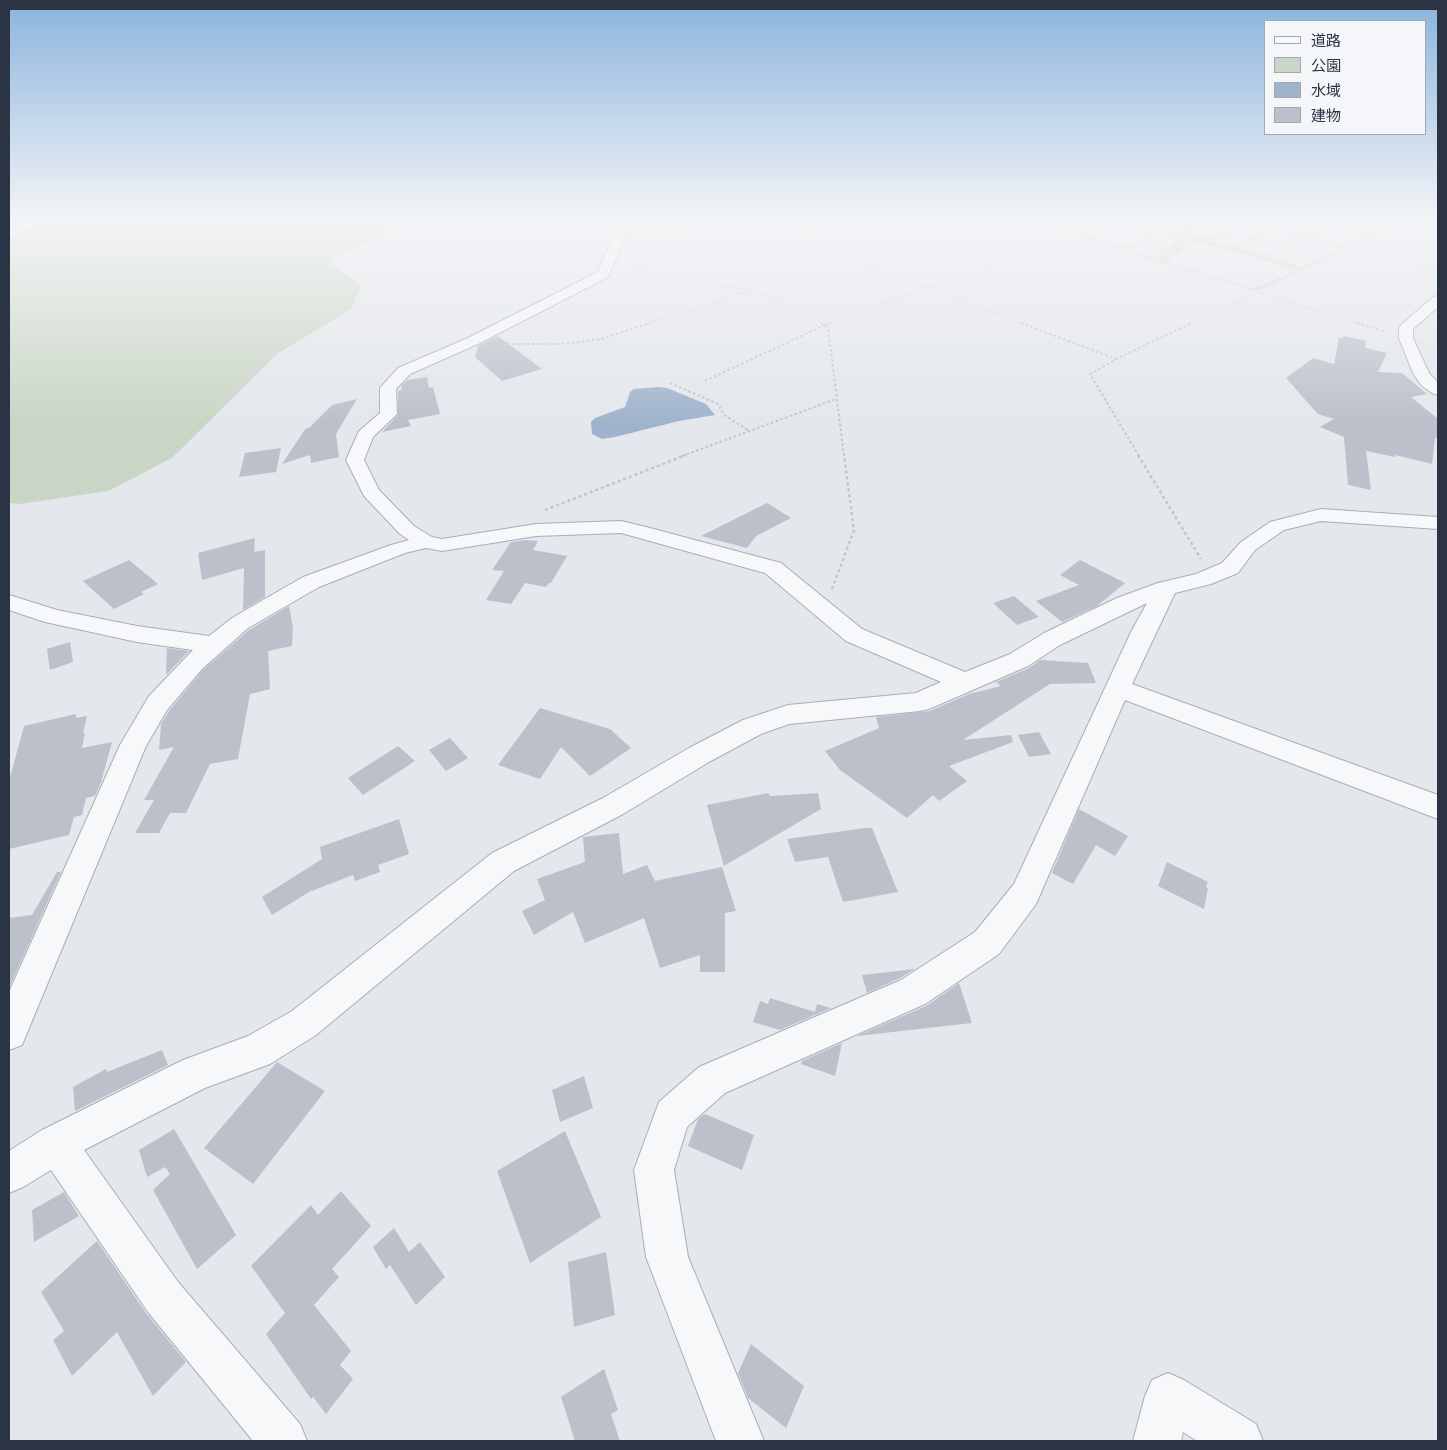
<!DOCTYPE html>
<html>
<head>
<meta charset="utf-8">
<style>
	body { margin:0 }
	#map { position:relative; width:1447px; height:1450px; overflow:hidden; background:#e4e7ec; font-family:"PT Sans Narrow","Noto Sans JP",sans-serif }
	canvas { display:block }
	.frame { position:absolute; inset:0; border:10px solid #2b3445; pointer-events:none }
	.legend { position:absolute; left:1264px; top:20px; width:162px; height:115px; box-sizing:border-box; background:#f4f6f9; border:1px solid #a4a8b1; margin:0; padding:6px 9px; list-style:none; font-size:15px; color:#2b3445 }
	.legend li { display:flex; align-items:center; gap:10px; height:25px }
	.legend b { width:25px; border:1px solid #a4a8b1 }
</style>
</head>
<body>
<div id="map">
<canvas width="1447" height="1450"></canvas>
<div class="frame"></div>
<ul class="legend">
<li><b style="height:6px;background:#f7f8fa"></b>道路</li>
<li><b style="height:14px;background:#c9d6c5"></b>公園</li>
<li><b style="height:14px;background:#9fb4cc"></b>水域</li>
<li><b style="height:14px;background:#bbc0ca"></b>建物</li>
</ul>
</div>
<script>
const ctx = document.querySelector('canvas').getContext('2d');
ctx.lineJoin = 'round';
function fill(path, color) { ctx.fillStyle = color; ctx.fill(path, 'evenodd'); }
const toPath = rows => new Path2D(rows.map(r => 'M' + r).join(''));
function strokePath(path, color, width, dash) { ctx.strokeStyle = color; ctx.lineWidth = width; ctx.lineCap = dash ? 'butt' : 'round'; ctx.setLineDash(dash || []); ctx.stroke(path); }
fill(toPath([
	[9,220,409,220,328,261,361,286,351,309,277,354,172,458,108,491,20,504,9,503],
	[1119,220,1122,220,1084,235,1122,247,1162,233,1145,226,1148,224,1135,220,1174,231,1185,222,1190,220,1233,220,1203,224,1189,234,1205,239,1246,223,1237,220,1240,220,1346,248,1259,290,1253,290,1079,236],
	[1252,225,1271,230,1230,246,1211,241],
	[1169,231,1178,234,1171,240,1173,244,1159,251,1158,258,1126,249],
	[1274,231,1306,239,1265,256,1234,247],
	[1308,239,1342,248,1301,267,1269,257],
	[1192,242,1244,254,1298,270,1255,288,1251,288,1166,262],
	[1249,220,1267,220,1263,223,1298,232,1324,220,1328,220,1303,233,1343,244,1347,244,1381,228,1350,220,1362,220,1386,226,1402,220,1348,246]
]), '#c9d6c5');
fill(toPath([
	[659,387,667,388,706,404,715,415,679,421,615,437,602,439,592,434,591,422,595,418,625,407,630,392,634,389]
]), '#9fb4cc');
fill(toPath([
	[498,336,542,369,502,381,475,357,478,346],
	[1343,336,1364,340,1366,341,1365,348,1387,353,1378,372,1402,373,1427,394,1411,397,1438,419,1438,438,1435,438,1432,464,1395,455,1395,457,1366,451,1371,490,1348,485,1344,437,1320,427,1334,419,1318,414,1286,378,1313,358,1334,364,1339,338,1343,338],
	[427,377,429,388,433,387,440,414,408,420,411,426,382,432,398,415,398,391,402,390,401,386,407,380],
	[357,399,336,434,339,457,311,463,310,455,282,464,306,428,309,428,332,405],
	[281,448,276,472,239,477,245,453],
	[767,503,791,518,756,536,747,548,701,536],
	[255,538,254,552,265,550,265,597,243,610,244,568,202,580,198,553],
	[526,540,538,541,533,550,567,556,551,583,549,583,546,587,525,583,511,604,486,600,504,571,492,570,511,542],
	[129,560,158,584,141,592,144,594,114,609,83,581],
	[1080,560,1125,583,1097,606,1062,622,1036,601,1079,585,1060,575],
	[1014,596,1039,617,1017,625,993,603],
	[289,606,293,628,292,646,268,651,270,689,250,694,238,759,210,764,186,813,170,813,159,833,135,833,154,800,144,800,174,747,159,750,161,724,169,711,203,670,249,630],
	[70,642,73,662,50,670,47,649],
	[167,648,189,651,166,675],
	[1040,660,1088,663,1096,683,1050,684,963,740,1011,735,1013,742,949,766,967,781,939,801,933,795,907,818,840,770,825,751,879,728,876,717,930,711,969,694,1001,686,996,682,1029,668],
	[540,708,610,729,631,748,590,776,561,747,540,779,498,765],
	[76,714,76,718,87,716,83,733,85,733,82,748,112,742,101,782,95,796,86,798,82,815,74,817,69,835,9,849,9,781,24,726],
	[1039,732,1051,754,1029,757,1018,735],
	[450,738,468,758,446,771,429,750],
	[398,746,415,761,363,795,348,778],
	[768,793,770,796,818,793,821,809,724,866,707,805],
	[1079,809,1128,836,1115,856,1096,845,1073,884,1052,873],
	[399,819,409,854,378,865,380,872,355,881,353,875,309,892,272,915,262,897,322,859,320,847],
	[865,828,872,828,898,892,843,902,828,857,795,862,787,839],
	[619,833,623,874,647,865,655,881,722,867,736,911,725,913,725,972,700,972,700,955,660,968,644,918,585,943,573,912,534,935,522,911,545,900,537,879,585,862,583,837],
	[1167,862,1208,882,1206,887,1208,888,1204,909,1158,886],
	[57,872,61,872,9,988,9,918,32,915],
	[915,969,900,978,867,993,862,975],
	[959,983,972,1023,857,1036,926,1006],
	[770,998,815,1012,817,1004,831,1008,780,1030,753,1022,760,1001,768,1004],
	[842,1043,835,1076,801,1064,802,1061],
	[162,1050,168,1065,75,1111,73,1087,106,1069,107,1072],
	[277,1062,325,1091,253,1184,204,1148],
	[584,1076,593,1108,560,1122,552,1090],
	[705,1114,754,1135,742,1170,688,1146,698,1119],
	[174,1129,236,1235,197,1269,153,1190,170,1174,165,1167,147,1177,139,1150],
	[565,1131,601,1217,530,1263,497,1171],
	[341,1191,371,1226,332,1269,339,1277,314,1305,351,1351,340,1365,353,1379,326,1414,313,1397,311,1399,266,1334,285,1313,251,1266,311,1205,318,1215],
	[64,1192,79,1216,34,1242,32,1210],
	[394,1228,409,1252,420,1242,445,1277,416,1305,390,1265,386,1269,373,1247],
	[97,1241,146,1313,186,1362,153,1396,117,1332,72,1376,53,1340,64,1331,41,1292],
	[606,1252,615,1315,574,1327,568,1262],
	[751,1344,804,1386,786,1428,748,1398,738,1373],
	[604,1369,618,1410,611,1414,620,1441,575,1441,561,1397]
]), '#bbc0ca');
const street = toPath([
	[33,220,48,220,9,238,9,231,33,220],
	[624,220,635,220,627,232,608,277,478,344,410,374,396,389,397,414,373,437,364,460,379,490,414,526,432,537,442,539,536,524,621,521,646,527,781,563,862,629,965,672,1010,654,1044,633,1117,598,1158,583,1196,574,1222,563,1241,542,1270,522,1321,509,1438,517,1438,529,1321,521,1284,530,1255,550,1238,573,1211,584,1175,593,1132,684,1438,795,1438,819,1125,700,1036,904,999,954,925,1004,725,1093,687,1127,674,1170,688,1257,764,1441,716,1441,646,1257,634,1170,659,1102,699,1067,901,980,975,932,1014,884,1131,632,1147,603,1060,645,1028,666,929,709,920,711,789,724,761,734,709,762,623,814,514,871,316,1035,270,1064,205,1088,84,1150,178,1282,300,1424,307,1441,253,1441,148,1312,51,1170,23,1187,9,1193,9,1151,42,1130,183,1060,248,1036,292,1011,492,853,603,798,689,748,743,720,788,705,916,693,941,682,846,641,765,573,621,533,536,536,442,551,426,548,405,553,319,587,248,628,202,669,167,710,146,746,22,1045,9,1050,9,992,120,745,149,696,193,650,137,642,45,622,9,610,9,595,57,610,137,626,209,636,232,618,303,577,391,545,409,540,400,534,364,496,346,460,359,431,380,413,380,388,398,368,468,338,598,272,615,231,624,220],
	[1438,296,1438,307,1413,329,1413,338,1429,373,1438,383,1438,395,1432,393,1421,385,1413,373,1399,338,1399,328,1401,325,1433,297,1438,296],
	[1168,1373,1184,1380,1256,1424,1263,1441,1197,1441,1183,1432,1181,1441,1133,1441,1145,1396,1152,1380,1168,1373]
]);
strokePath(street, '#a9aeb7', 2);
strokePath(toPath([
	[784,220,799,227],
	[822,220,785,231,846,257,1024,324],
	[1018,220,1361,324],
	[1243,220,1438,271],
	[643,229,693,229,696,244,702,246,813,266,846,257],
	[652,257,696,244],
	[628,262,671,280,751,290,771,296,813,317,823,324],
	[706,283,732,251],
	[646,324,750,291],
	[826,324,1113,220],
	[1189,324,1409,220]
]), '#c2c5cb', 1, [2, 2]);
strokePath(toPath([
	[821,323,828,328,844,456],
	[1021,323,1116,359],
	[1357,323,1386,332],
	[507,344,561,344,601,339,650,323],
	[705,381,829,323],
	[670,383,718,404,724,415,748,430],
	[682,456,836,399],
	[1139,456,1090,374,1116,359,1192,323]
]), '#c2c5cb', 2, [2.5, 2.5]);
strokePath(toPath([
	[1138,455,1201,559],
	[545,510,686,455],
	[832,589,854,530,844,455]
]), '#c2c5cb', 2.5, [3, 3]);
fill(street, '#f7f8fa');
const sky = ctx.createLinearGradient(0, 0, 0, 423);
sky.addColorStop(0, '#8bb4dd');
sky.addColorStop(0.52, '#f3f4f6');
sky.addColorStop(1, '#f3f4f600');
ctx.fillStyle = sky;
ctx.fillRect(0, 0, 1447, 423);
</script>
</body>
</html>
